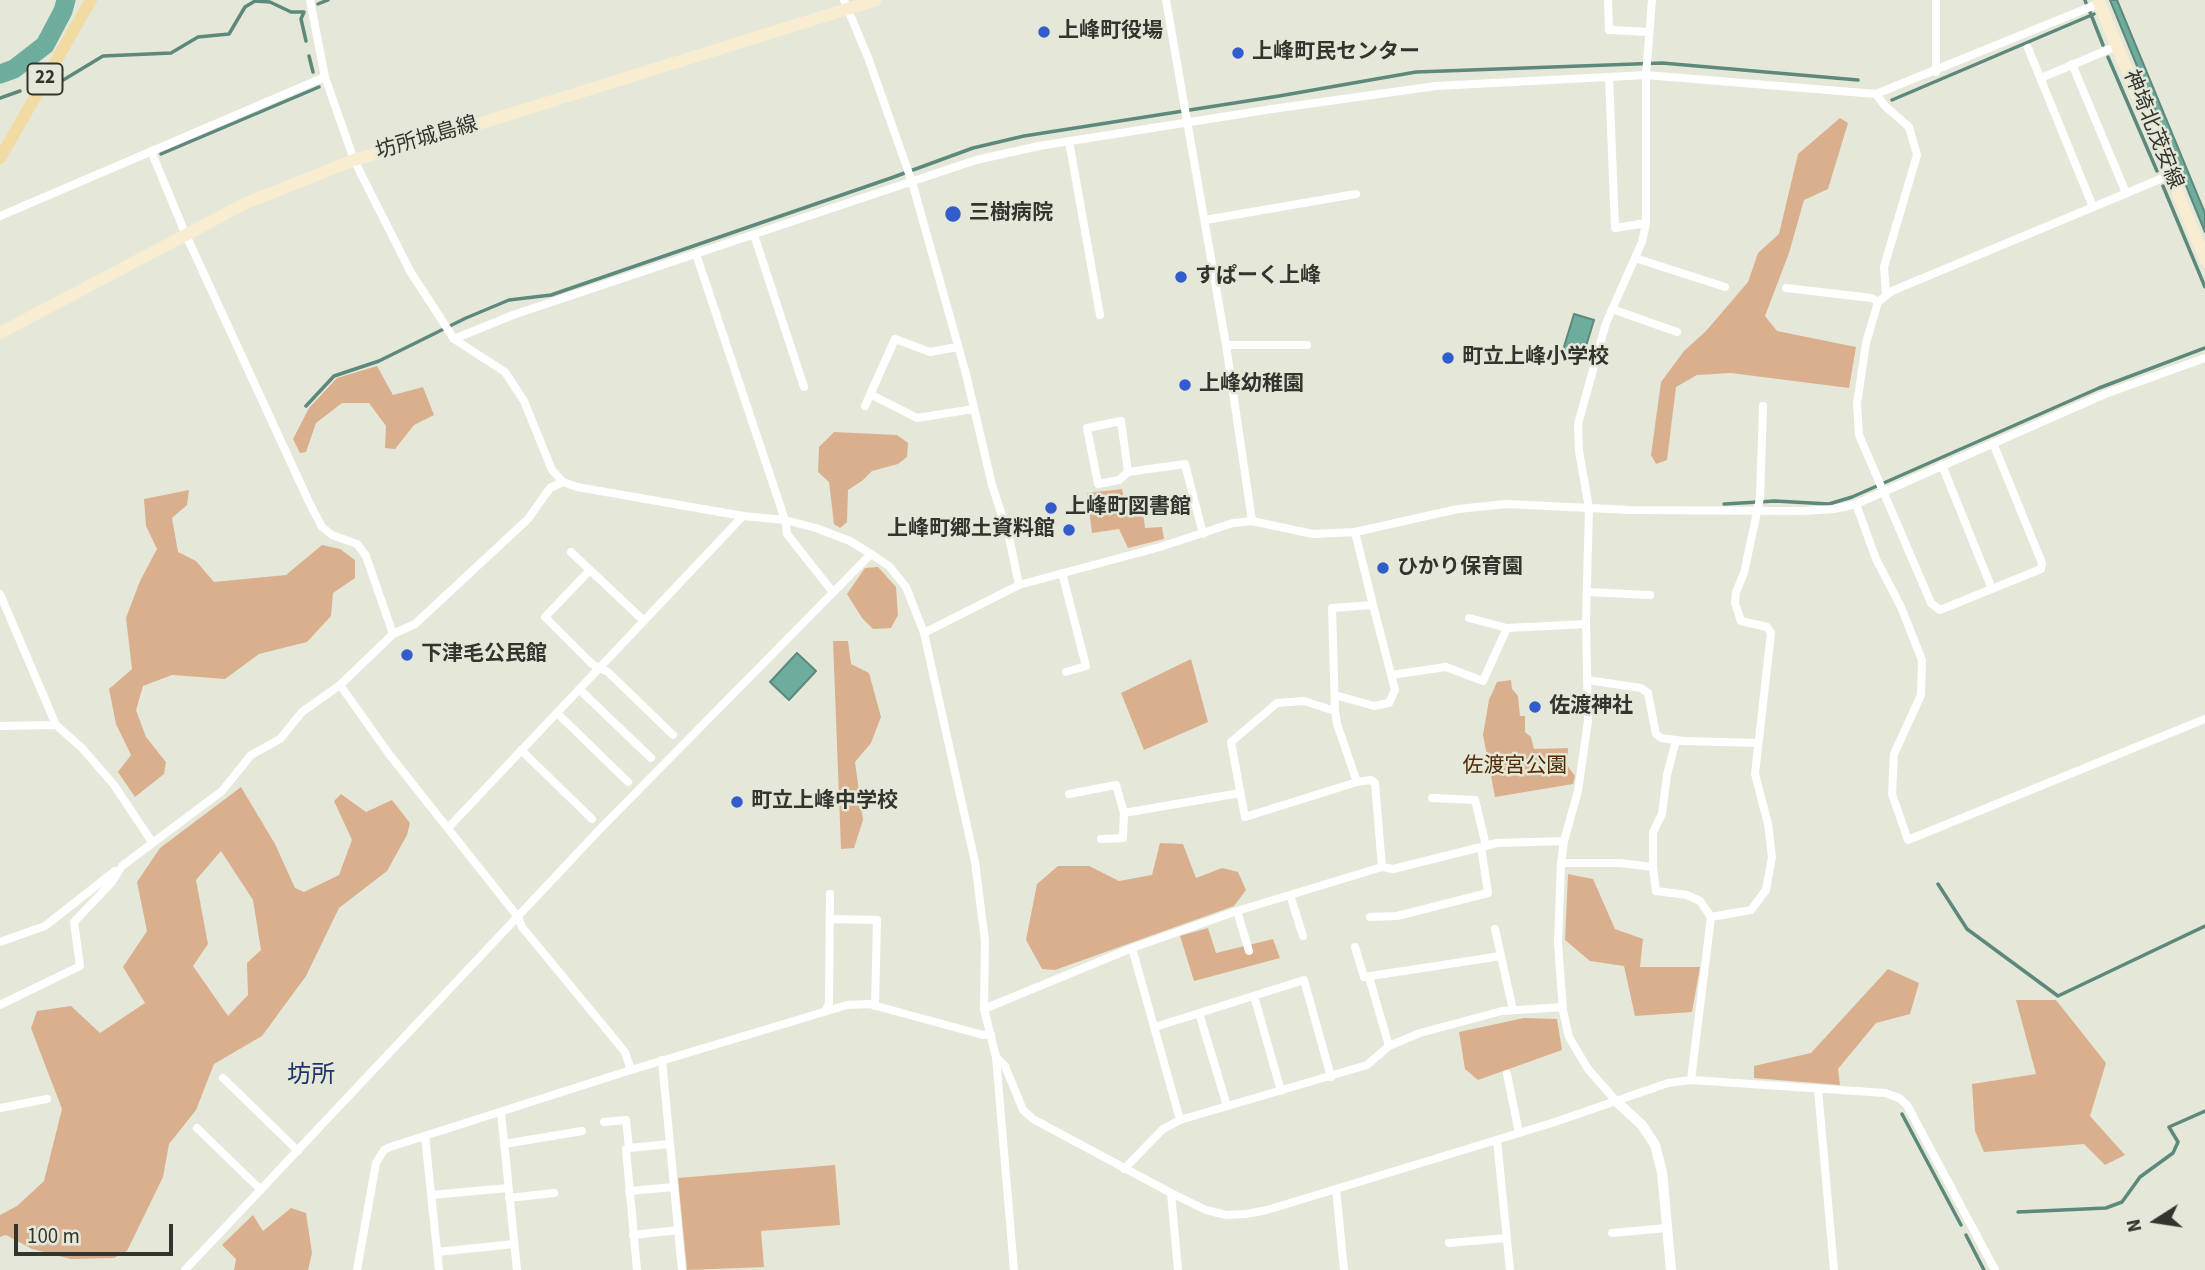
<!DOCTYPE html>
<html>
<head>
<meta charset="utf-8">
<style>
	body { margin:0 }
	#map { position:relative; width:2205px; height:1270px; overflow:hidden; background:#e5e8d9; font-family:"Source Sans 3",sans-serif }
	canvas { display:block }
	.north { position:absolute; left:2121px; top:1186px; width:70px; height:70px; -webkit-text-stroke:5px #e5e8d9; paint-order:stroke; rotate:258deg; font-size:19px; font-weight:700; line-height:28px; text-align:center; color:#32342e }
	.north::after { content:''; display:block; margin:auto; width:24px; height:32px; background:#32342e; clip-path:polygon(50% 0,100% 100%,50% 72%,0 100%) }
	.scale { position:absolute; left:14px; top:1224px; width:159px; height:32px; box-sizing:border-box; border:4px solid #32342e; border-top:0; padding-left:9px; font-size:21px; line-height:24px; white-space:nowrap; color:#32342e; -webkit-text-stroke:5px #e5e8d9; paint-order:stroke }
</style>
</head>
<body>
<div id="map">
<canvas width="2205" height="1270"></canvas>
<div class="north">N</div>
<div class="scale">100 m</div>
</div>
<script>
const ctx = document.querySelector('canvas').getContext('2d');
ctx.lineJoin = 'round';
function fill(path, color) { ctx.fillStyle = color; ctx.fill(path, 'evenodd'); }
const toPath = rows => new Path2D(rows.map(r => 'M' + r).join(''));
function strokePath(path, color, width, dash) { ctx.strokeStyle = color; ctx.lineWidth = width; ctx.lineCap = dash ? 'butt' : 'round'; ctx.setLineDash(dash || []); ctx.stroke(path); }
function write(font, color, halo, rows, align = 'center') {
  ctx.font = font + ' "Source Sans 3","Noto Sans JP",sans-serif'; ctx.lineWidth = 5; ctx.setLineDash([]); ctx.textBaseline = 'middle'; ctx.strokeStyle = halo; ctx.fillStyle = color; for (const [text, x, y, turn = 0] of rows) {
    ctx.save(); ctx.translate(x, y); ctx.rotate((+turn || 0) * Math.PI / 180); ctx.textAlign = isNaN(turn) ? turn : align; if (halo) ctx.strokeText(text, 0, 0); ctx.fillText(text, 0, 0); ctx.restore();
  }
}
fill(toPath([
	[1840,118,1848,123,1828,189,1804,200,1789,253,1765,316,1777,331,1856,347,1849,388,1731,373,1697,375,1676,387,1667,460,1656,464,1651,455,1661,382,1684,351,1706,331,1748,282,1758,253,1779,234,1798,154],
	[377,366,393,395,423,387,434,415,414,425,395,449,385,448,386,426,369,403,342,403,316,423,306,452,300,453,293,439,309,408,337,378],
	[834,432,897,435,908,443,907,457,898,464,872,471,863,480,848,490,847,522,840,528,834,524,829,482,818,472,819,447],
	[1122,489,1126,507,1143,512,1145,528,1162,527,1164,539,1128,548,1119,529,1092,533,1087,493],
	[189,490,187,505,172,518,178,552,196,561,214,582,286,575,322,545,340,549,355,560,355,578,333,593,331,616,307,642,259,654,225,679,172,675,143,686,136,710,146,737,166,762,164,774,135,797,118,772,131,755,116,724,109,689,132,669,126,618,140,581,157,549,146,526,144,499],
	[878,567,896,587,898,615,891,628,873,629,862,618,847,594,865,568],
	[833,641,848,641,851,664,869,673,881,717,871,743,855,762,863,820,854,848,841,849],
	[1191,659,1208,722,1144,750,1121,693],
	[1511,680,1512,689,1518,696,1520,716,1525,716,1525,732,1531,737,1534,749,1568,748,1567,765,1575,776,1573,784,1495,797,1483,735,1489,700,1497,682],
	[241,787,275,844,295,888,304,892,339,875,352,840,334,801,341,794,366,812,392,800,410,823,407,835,387,871,339,908,306,976,262,1036,214,1064,196,1110,169,1144,163,1177,127,1251,114,1258,71,1259,32,1249,6,1235,0,1237,0,1215,17,1206,44,1181,62,1109,31,1028,37,1011,71,1006,100,1033,145,1003,123,967,147,931,137,882,160,848],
	[221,851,253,900,261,950,247,963,248,995,228,1016,193,966,208,944,196,880],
	[1160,843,1183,844,1196,878,1222,868,1238,872,1246,890,1234,906,1055,970,1042,969,1026,940,1037,884,1058,866,1089,866,1119,881,1152,875],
	[1568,874,1593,879,1615,929,1643,939,1640,967,1700,967,1692,1012,1635,1016,1624,966,1590,961,1565,940],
	[1208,928,1216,953,1273,939,1280,958,1194,981,1180,936],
	[1888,969,1919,983,1910,1014,1876,1023,1838,1069,1840,1085,1754,1078,1754,1066,1811,1053],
	[2016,1000,2056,1000,2106,1063,2090,1116,2125,1155,2105,1165,2084,1144,1984,1152,1975,1131,1972,1084,2036,1074],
	[1524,1018,1557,1019,1562,1050,1478,1080,1465,1069,1459,1032],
	[835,1165,840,1225,761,1231,764,1267,687,1270,678,1178],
	[291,1208,306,1213,312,1253,308,1270,234,1270,236,1259,222,1245,253,1215,263,1231]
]), '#daaf8e');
const water = toPath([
	[2110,0,2117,0,2205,213,2205,232,2110,0],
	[1574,314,1594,320,1583,356,1563,350,1574,314],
	[797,653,816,671,789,700,770,682,797,653]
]);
fill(water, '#6ead9d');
strokePath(water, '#5c897c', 2);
strokePath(toPath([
	[2085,0,2086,3],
	[318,4,328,0],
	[2090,12,2103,45],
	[309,56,313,72],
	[2108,57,2157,171],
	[55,85,103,56,171,53,198,37,229,34,245,7,255,1,270,2,291,12,304,12,301,19,306,41],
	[0,98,20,91],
	[1892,100,2094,14],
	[161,154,319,87],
	[2163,186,2205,287],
	[306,406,334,376,379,361,466,318,509,300,551,295,891,178,973,148,1024,136,1279,96,1416,72,1662,63,1858,80],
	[1724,504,1775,501,1829,504,1852,497,2099,388,2205,348],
	[1938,884,1967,929,2058,996,2205,926],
	[1902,1114,1961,1225],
	[2018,1212,2106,1208,2122,1202,2140,1177,2173,1153,2178,1142,2169,1127,2205,1111],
	[1966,1235,1984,1270]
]), '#5c897c', 3.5);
strokePath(toPath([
	[0,74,14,69,45,45,63,11,66,0]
]), '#6ead9d', 19);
strokePath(toPath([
	[310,0,325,77,354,160,410,271,454,339,505,372,524,401,552,470,563,482,577,487,743,516,785,520,816,528,850,541,871,554,889,566,906,587,924,633,975,862,985,941,984,1009,996,1057,1014,1270],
	[844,0,869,60,912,182,966,374,992,485,1009,537,1019,585],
	[1166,0,1226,345,1252,521],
	[1608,0,1609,30,1649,32],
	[1936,0,1936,72],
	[2028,48,2093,207],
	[2072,64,2126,193],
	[1609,77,1615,228,1646,223],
	[2041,78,2117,46],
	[1876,94,1885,106,1909,127,1917,155,1884,267,1886,294],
	[1069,141,1100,315],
	[151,151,186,235,309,502,322,527,332,535,357,544,366,556,393,634],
	[0,216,325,77],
	[1205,220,1356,194],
	[754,235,804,387],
	[696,254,785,520,787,534,832,591],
	[1635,258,1725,287],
	[1786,288,1872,298,1878,302],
	[1612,309,1677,332],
	[454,339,513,315,976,160,1039,146,1272,109,1436,86,1646,75,1876,94,2100,3],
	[1226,345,1307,345],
	[872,395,917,418,974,409],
	[865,406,895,339,930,352,957,347],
	[1993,443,2042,563,2041,569,1940,610,1931,603,1859,435,1857,404,1866,343,1878,302,1892,291,2170,175],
	[1942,465,1992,589],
	[1128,472,1121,421,1087,428,1098,484,1119,480,1128,472,1185,464,1203,534],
	[1856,504,1876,559,1901,607,1922,660,1921,695,1894,754,1892,794,1908,840,2205,719],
	[1355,532,1373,605,1332,608,1335,711,1337,724,1357,782,1371,780,1375,783,1382,867],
	[571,552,644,621],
	[590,570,545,617,592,664,608,672,673,735],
	[1062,573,1086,666,1066,672],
	[1587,592,1650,595],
	[0,594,56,725,82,748,114,785,152,842],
	[1469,618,1507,628],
	[924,633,1019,585,1160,547,1233,523,1252,521,1313,534,1355,532,1458,509,1506,504,1631,510,1804,511,1834,509,1856,504,2105,394,2205,358],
	[1391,675,1446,667,1483,681,1507,628,1586,624],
	[1587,680,1641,688,1648,693,1656,734,1661,738,1683,741,1758,743],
	[340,685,389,754,518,917,522,927,625,1052,631,1070],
	[579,689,651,758],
	[1335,695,1374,706,1389,703,1395,690,1373,605],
	[1335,711,1304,701,1277,703,1231,742,1245,817,1357,782],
	[557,713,628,782],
	[0,726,56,725],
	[521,750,592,819],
	[1069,794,1116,785,1124,813,1123,838,1101,839],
	[1432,798,1475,800,1486,846],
	[1124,813,1240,793],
	[448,828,743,516],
	[1561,863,1620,863,1653,867,1656,891,1687,895,1700,901,1711,917,1691,1080],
	[1653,867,1653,832,1662,814,1667,775,1676,740],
	[1290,895,1303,936],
	[1237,911,1249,951],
	[1370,917,1397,916,1488,893,1481,847],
	[1711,917,1751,910,1766,890,1772,857,1768,824,1755,774,1771,633,1767,627,1741,621,1735,603,1736,592,1744,573,1760,498,1763,406],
	[830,919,877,920,875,1006],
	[1495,929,1513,1010],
	[0,942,45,926,115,871],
	[1355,947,1364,977,1501,956],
	[1132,948,1180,1120],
	[1369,977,1389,1046],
	[1254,996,1281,1091],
	[0,1005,80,966,74,922,112,882,122,866,222,791,251,755,280,739,302,712,340,685,393,634,415,624,528,519,550,488,563,482],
	[984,1009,1132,948,1237,911,1382,867,1393,869,1497,843,1564,841],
	[826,1010,829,1003,830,894],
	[1199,1013,1227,1106],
	[1155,1027,1304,980,1331,1077],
	[996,1057,1005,1066,1023,1110,1033,1119,1171,1193,1206,1210,1226,1215,1246,1214,1267,1210,1336,1189,1555,1122,1668,1083,1691,1080,1885,1093,1899,1098,1907,1105,1995,1270],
	[662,1060,682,1270],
	[1507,1074,1519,1133],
	[223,1078,298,1151],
	[1818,1089,1834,1270],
	[1617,1102,1588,1069,1569,1037,1563,1011,1558,943,1561,863,1564,841,1578,791,1588,721,1586,621,1589,508,1579,451,1578,424,1606,323,1642,242,1646,223,1646,75,1652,0],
	[0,1108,47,1099],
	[501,1112,517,1270],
	[604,1122,626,1120,629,1148,670,1144],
	[197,1128,261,1190],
	[425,1136,439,1270],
	[1497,1140,1510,1270],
	[504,1144,582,1131],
	[629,1148,626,1149,637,1270],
	[1124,1169,1163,1129,1180,1120,1367,1065,1389,1046,1420,1033,1502,1011,1563,1007],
	[1336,1189,1344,1270],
	[629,1191,674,1187],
	[1171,1193,1178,1270],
	[431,1195,508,1188],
	[509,1198,554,1193],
	[1612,1233,1667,1228],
	[633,1235,678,1230],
	[1449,1243,1507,1238],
	[437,1252,514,1244],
	[185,1270,602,827,871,554],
	[357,1270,376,1163,384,1150,390,1147,631,1070,847,1005,869,1004,983,1035,991,1034]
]), '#fff', 8);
strokePath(toPath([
	[1617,1102,1642,1125,1655,1145,1662,1172,1671,1270]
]), '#fff', 10);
strokePath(toPath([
	[2098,0,2205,259],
	[0,333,246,203,354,160,488,121,876,0]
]), '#f8edd0', 12);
strokePath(toPath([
	[0,158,91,0]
]), '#f1dba2', 12);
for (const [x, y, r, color] of [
	[1044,32,7,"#325ccc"],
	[1238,53,7,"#325ccc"],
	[953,214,9,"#325ccc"],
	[1181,277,7,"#325ccc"],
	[1448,358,7,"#325ccc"],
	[1185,385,7,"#325ccc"],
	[1051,508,7,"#325ccc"],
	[1069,530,7,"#325ccc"],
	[1383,568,7,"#325ccc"],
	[407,655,7,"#325ccc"],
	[1535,707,7,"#325ccc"],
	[737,802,7,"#325ccc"]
]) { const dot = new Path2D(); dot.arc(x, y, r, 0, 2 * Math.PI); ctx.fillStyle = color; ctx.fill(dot); strokePath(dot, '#e5e8d9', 2.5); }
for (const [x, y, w] of [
	[45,79,35]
]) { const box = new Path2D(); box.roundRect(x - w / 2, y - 15.5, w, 31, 5); ctx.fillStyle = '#e5e8d9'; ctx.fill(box); strokePath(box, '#32342e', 2); }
write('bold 19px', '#32342e', null, [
	["22",45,79]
]);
write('bold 21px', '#32342e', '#e5e8d9', [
	["上峰町役場",1058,32],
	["上峰町民センター",1252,53],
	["三樹病院",969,214],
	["すぱーく上峰",1195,277],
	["町立上峰小学校",1462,358],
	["上峰幼稚園",1199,385],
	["上峰町図書館",1065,508],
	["上峰町郷土資料館",1055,530,"right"],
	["ひかり保育園",1397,568],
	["下津毛公民館",421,655],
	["佐渡神社",1549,707],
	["町立上峰中学校",751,802]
], 'left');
write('21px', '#32342e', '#e5e8d9', [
	["神埼北茂安線",2152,130,68],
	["坊所城島線",427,139,-16]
]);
write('21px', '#522900', '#e5e8d9', [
	["佐渡宮公園",1515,767]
]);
write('24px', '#1d336a', '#e5e8d9', [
	["坊所",311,1077]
]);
</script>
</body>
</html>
